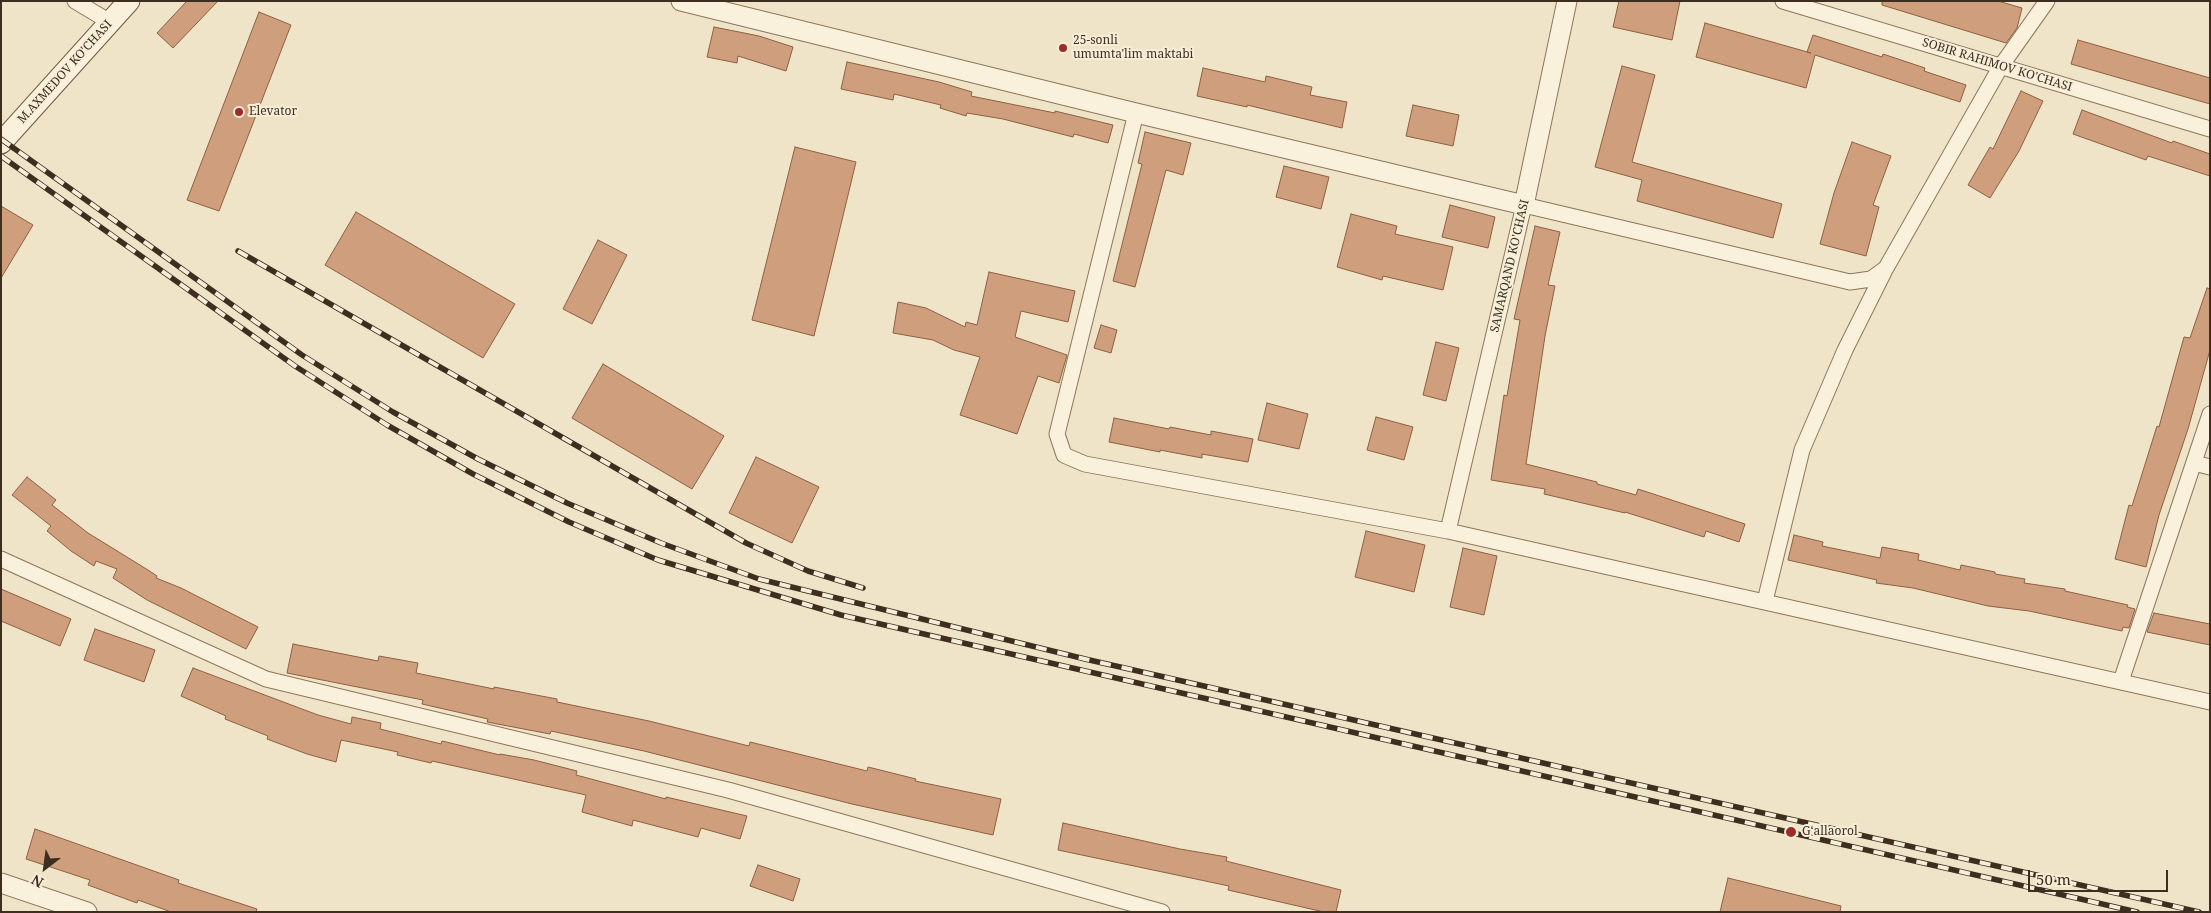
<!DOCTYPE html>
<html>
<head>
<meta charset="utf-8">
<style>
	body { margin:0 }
	#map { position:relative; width:2211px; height:913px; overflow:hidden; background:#f0e4c8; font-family:"Noto Serif",serif }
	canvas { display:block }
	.frame { position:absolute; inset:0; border:2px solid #3d2e20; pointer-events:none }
	.north { position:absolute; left:20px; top:843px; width:50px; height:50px; -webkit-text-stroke:4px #f7eed8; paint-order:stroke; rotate:210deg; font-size:14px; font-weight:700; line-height:20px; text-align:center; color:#3d2e20 }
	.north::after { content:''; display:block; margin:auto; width:18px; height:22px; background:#3d2e20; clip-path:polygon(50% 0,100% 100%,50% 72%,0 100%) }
	.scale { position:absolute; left:2028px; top:870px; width:140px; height:22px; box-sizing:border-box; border:2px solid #3d2e20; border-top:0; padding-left:6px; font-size:15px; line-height:18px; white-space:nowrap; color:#3d2e20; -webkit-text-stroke:4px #f7eed8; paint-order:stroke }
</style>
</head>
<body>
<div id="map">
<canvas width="2211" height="913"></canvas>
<div class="frame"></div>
<div class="north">N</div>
<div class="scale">50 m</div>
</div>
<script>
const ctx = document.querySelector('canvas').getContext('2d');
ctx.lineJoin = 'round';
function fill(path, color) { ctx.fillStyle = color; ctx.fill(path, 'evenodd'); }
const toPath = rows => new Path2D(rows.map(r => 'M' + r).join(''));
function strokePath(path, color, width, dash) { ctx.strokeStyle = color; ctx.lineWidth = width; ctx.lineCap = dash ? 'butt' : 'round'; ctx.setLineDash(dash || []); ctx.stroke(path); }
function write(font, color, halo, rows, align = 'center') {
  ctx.font = font + ' "Noto Serif",serif'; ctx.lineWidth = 4; ctx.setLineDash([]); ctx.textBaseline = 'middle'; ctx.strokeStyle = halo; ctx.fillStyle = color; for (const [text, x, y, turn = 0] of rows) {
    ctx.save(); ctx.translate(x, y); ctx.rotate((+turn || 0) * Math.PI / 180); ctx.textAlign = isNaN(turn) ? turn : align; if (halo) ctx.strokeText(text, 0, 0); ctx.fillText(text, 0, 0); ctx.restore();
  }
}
const building = toPath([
	[187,1,218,1,173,48,157,33,187,1],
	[1619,1,1680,1,1672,40,1613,27,1619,1],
	[1882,1,1998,1,2022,8,2017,28,2006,43,1882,5,1882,1],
	[259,12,291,25,219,211,187,200,259,12],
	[1705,23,1811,53,1807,52,1813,35,1882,57,1883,54,1925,68,1924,71,1966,85,1960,102,1815,55,1806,88,1696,57,1705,23],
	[714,27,759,36,793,47,786,71,738,56,737,63,707,57,714,27],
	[2078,40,2210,78,2210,104,2071,64,2078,40],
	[847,62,939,82,972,92,971,96,1055,113,1055,111,1113,125,1108,143,1074,134,1073,137,1003,119,967,113,966,116,940,108,941,105,894,94,893,100,841,89,847,62],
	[1622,66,1655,75,1632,162,1782,204,1773,238,1637,201,1642,180,1595,167,1622,66],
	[1203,68,1265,82,1266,76,1312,87,1310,95,1347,102,1342,128,1247,105,1247,107,1197,96,1203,68],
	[2021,91,2043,101,2019,151,1990,198,1968,185,1990,147,1993,149,2021,91],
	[1413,105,1459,115,1453,146,1406,136,1413,105],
	[2082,110,2172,143,2173,141,2210,154,2210,176,2148,156,2146,160,2073,134,2082,110],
	[1145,132,1191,143,1183,175,1166,170,1135,287,1113,281,1142,164,1138,163,1145,132],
	[1852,142,1891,156,1873,205,1879,207,1866,256,1820,244,1834,193,1852,142],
	[795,147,856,162,814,336,752,320,795,147],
	[1284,166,1329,177,1321,209,1276,197,1284,166],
	[1450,205,1495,217,1488,248,1442,237,1450,205],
	[1,206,33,225,1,278,1,206],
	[356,212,515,304,483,358,325,265,356,212],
	[1351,214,1397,226,1395,234,1453,247,1443,290,1383,276,1382,280,1337,267,1351,214],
	[1535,226,1560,232,1548,285,1555,286,1545,336,1526,464,1597,482,1597,484,1636,495,1638,489,1745,524,1739,542,1706,531,1704,537,1625,512,1625,513,1544,494,1545,489,1491,480,1504,395,1507,396,1520,320,1514,319,1535,226],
	[598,240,627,255,592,324,563,309,598,240],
	[989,272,1075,291,1068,322,1021,311,1015,337,1067,355,1059,383,1038,376,1017,434,960,415,980,357,954,350,933,340,893,333,898,302,926,308,965,327,966,322,977,325,989,272],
	[2207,288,2210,289,2210,350,2188,429,2159,515,2146,567,2115,559,2129,505,2132,506,2157,426,2159,427,2184,337,2190,338,2207,288],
	[1101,325,1117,330,1111,353,1094,348,1101,325],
	[1436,342,1459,348,1446,401,1423,395,1436,342],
	[603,364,724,436,692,489,572,418,603,364],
	[1267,403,1308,414,1299,449,1258,440,1267,403],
	[1376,417,1413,427,1404,460,1367,450,1376,417],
	[1114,418,1169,429,1170,427,1211,435,1211,431,1253,439,1248,462,1202,454,1202,458,1160,450,1160,452,1109,442,1114,418],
	[756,457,819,487,792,543,729,513,756,457],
	[27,477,56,500,52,505,88,533,148,570,157,576,156,578,181,588,258,627,246,649,147,600,113,578,117,569,96,561,94,566,71,551,47,531,51,526,12,495,27,477],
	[1366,531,1425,545,1414,592,1355,577,1366,531],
	[1794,535,1823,542,1822,546,1880,558,1882,547,1919,554,1918,560,1960,570,1961,565,1995,572,1995,574,2025,579,2024,583,2065,589,2065,591,2128,605,2127,607,2135,609,2129,628,2123,627,2122,631,2029,611,1988,606,1913,588,1876,583,1877,580,1788,560,1794,535],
	[1463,548,1497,556,1484,615,1450,607,1463,548],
	[1,589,71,619,60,646,1,621,1,589],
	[2154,613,2210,624,2210,645,2147,632,2154,613],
	[95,629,155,650,144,682,84,660,95,629],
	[293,644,378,661,379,656,418,663,416,673,494,689,494,687,557,699,557,702,649,721,749,746,750,742,867,771,868,767,916,779,915,781,1001,799,993,835,852,804,644,751,551,731,550,734,487,722,488,719,422,704,423,700,287,673,293,644],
	[193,668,318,715,351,724,352,717,381,723,380,729,441,744,442,741,500,755,500,754,534,760,577,771,576,775,666,799,666,797,747,816,740,839,701,828,698,837,633,820,632,826,582,812,586,795,432,761,431,763,397,755,398,752,341,740,336,762,307,754,267,739,268,736,225,719,226,716,181,696,193,668],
	[1063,823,1180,849,1227,857,1226,861,1341,890,1336,912,1324,912,1228,890,1229,886,1058,850,1063,823],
	[35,829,179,880,178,883,257,909,256,912,171,912,138,900,137,903,88,885,90,880,26,859,35,829],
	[758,865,800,879,793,901,750,886,758,865],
	[1728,878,1841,906,1840,912,1720,912,1728,878]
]);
fill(building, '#cf9f7d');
strokePath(building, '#8d5f41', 1);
const minor = toPath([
	[75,1,110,22],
	[1783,1,2210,129],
	[1136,113,1057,434,1064,455,1085,464,1448,531,2210,702],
	[2194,463,2210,467],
	[1448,531,1524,205,1850,282,1871,279,1886,268,2001,66,2047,1],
	[1,559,266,679,728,790,1162,912],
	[1765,601,1802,450,1845,350,1884,272],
	[2121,681,2210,414]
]);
const tertiary = toPath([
	[681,1,1136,113,1524,205,1567,1],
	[1,883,87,912]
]);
const secondary = toPath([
	[1,143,129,1]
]);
strokePath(minor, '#8d765c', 17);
strokePath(tertiary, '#8d765c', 21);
strokePath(secondary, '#6f573f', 23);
strokePath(minor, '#faf1dc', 15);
strokePath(tertiary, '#faf1dc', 19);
strokePath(secondary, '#faf1dc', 21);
const rail = toPath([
	[1,139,302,355,393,412,478,459,567,503,661,543,759,579,1085,659,2199,912],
	[1,156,295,366,387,425,473,474,569,522,658,560,841,615,2137,912],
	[238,251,746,543,808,571,863,588]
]);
strokePath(rail, '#3d2e20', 5.5);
strokePath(rail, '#f7eed8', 4, [11]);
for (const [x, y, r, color] of [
	[1063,48,5,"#9e2a2b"],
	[239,112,5,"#9e2a2b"],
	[1791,832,6,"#9e2a2b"]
]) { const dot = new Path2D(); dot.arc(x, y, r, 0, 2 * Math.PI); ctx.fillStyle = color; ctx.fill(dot); strokePath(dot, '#f7eed8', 2); }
write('12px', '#3d2e20', '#f7eed8', [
	["25-sonli",1073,41],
	["umumta'lim maktabi",1073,55],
	["Elevator",249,112],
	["Gʻallaorol",1802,832]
], 'left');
write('12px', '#3d2e20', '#f7eed8', [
	["SOBIR RAHIMOV KO'CHASI",1997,65,17],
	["M.AXMEDOV KO'CHASI",65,72,-48],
	["SAMARQAND KO'CHASI",1510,266,-77]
]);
</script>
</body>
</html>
